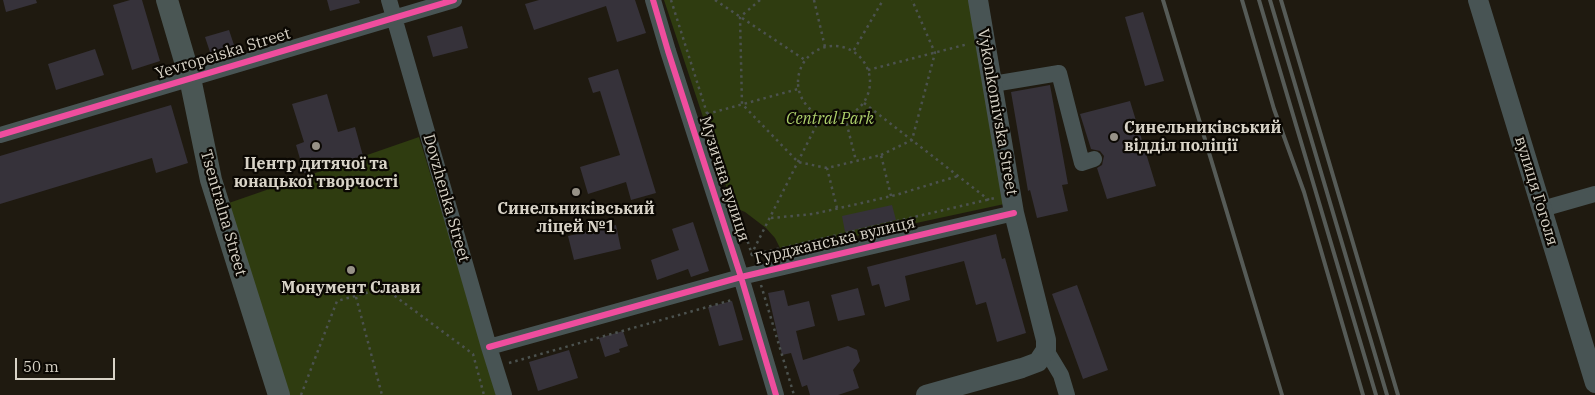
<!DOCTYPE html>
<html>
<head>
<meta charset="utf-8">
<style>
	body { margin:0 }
	#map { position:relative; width:1595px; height:395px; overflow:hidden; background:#1f1a10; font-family:"IBM Plex Serif",serif }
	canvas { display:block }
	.scale { position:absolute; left:15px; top:358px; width:100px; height:22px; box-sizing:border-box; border:2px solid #d8d3c7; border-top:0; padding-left:6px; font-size:15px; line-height:18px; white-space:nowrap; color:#d8d3c7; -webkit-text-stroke:4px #0b0803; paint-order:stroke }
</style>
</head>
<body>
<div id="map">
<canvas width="1595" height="395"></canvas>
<div class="scale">50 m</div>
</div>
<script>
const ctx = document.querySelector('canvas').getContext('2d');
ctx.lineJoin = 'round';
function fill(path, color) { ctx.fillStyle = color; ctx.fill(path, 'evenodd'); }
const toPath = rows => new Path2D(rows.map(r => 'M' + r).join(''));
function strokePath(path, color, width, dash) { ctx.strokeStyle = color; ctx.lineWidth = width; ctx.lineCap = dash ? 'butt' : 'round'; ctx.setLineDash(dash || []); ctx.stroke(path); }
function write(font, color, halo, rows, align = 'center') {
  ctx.font = font + ' "IBM Plex Serif",serif'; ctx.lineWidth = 4.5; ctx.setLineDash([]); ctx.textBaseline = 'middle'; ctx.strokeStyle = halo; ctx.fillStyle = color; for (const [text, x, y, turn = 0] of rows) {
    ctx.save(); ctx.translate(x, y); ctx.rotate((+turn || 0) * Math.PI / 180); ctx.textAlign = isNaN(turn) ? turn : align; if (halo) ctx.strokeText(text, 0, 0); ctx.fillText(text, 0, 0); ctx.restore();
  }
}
fill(toPath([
	[664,0,978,0,1009,203,782,252,775,238,766,228,745,212,733,207],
	[419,137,498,395,285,395,226,204]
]), '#2f3c10');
fill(toPath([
	[3,0,36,0,37,3,6,12],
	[130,0,142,0,160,61,132,70,113,5],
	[327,0,359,0,360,3,330,11],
	[539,0,635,0,646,33,617,42,606,6,534,30,525,4],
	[1143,12,1164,81,1145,86,1125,17],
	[462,26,468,48,433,57,427,36],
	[229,30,234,45,210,52,205,37],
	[95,49,104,75,56,90,48,64],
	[618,69,656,193,631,200,626,182,588,194,580,167,620,155,600,91,593,93,588,78],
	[1050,85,1068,184,1062,185,1068,211,1037,218,1030,190,1028,191,1011,92],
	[327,94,338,132,355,127,363,156,304,173,296,145,304,142,292,104],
	[1130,101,1156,186,1107,199,1097,168,1102,165,1104,156,1100,151,1091,149,1080,114],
	[171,105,188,163,156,173,152,158,0,204,0,156],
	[892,205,896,220,845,232,842,216],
	[693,222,709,271,691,277,688,269,657,280,651,260,679,250,672,229],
	[616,225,621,249,574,260,568,236],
	[996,234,1002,259,1005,258,1026,333,997,342,986,302,976,305,964,261,905,276,910,300,885,307,879,284,872,286,867,267],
	[1077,285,1108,370,1083,379,1052,294],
	[858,288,865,315,838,321,831,295],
	[784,290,788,306,809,301,815,326,796,331,803,360,848,346,857,350,860,361,853,370,859,388,838,395,810,395,807,385,802,387,791,353,782,355,768,293],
	[732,301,743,340,719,346,708,307],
	[623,331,628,346,619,349,620,352,605,357,599,338],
	[569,350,578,378,538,391,529,362]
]), '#36323a');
strokePath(toPath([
	[671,0,752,255,995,198],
	[715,0,805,60],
	[760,0,740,17,742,104,798,162,827,168],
	[814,0,825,47],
	'798 82a36 36 0 1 1 72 0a36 36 0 1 1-72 0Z',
	[854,50,883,0],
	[868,70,968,44],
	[864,103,989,200],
	[707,114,798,89],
	[845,117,856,161],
	[881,155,912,140,935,53,912,0],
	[837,208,827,168,881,155,891,196],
	[771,218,813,214,853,205,896,195,958,176],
	[751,255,821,116],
	[761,285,794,395],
	[356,297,382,395],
	[509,363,732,300],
	[301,395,337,301,384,288,473,354,484,395]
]), '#4c524f', 2.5, [2.5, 4]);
strokePath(toPath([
	[389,0,489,347,504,395],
	[653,0,668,51,741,277,776,395],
	[993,84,1059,73,1082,163,1094,159],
	[0,135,454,0],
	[1542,209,1595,194],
	[489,347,741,277,1014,213],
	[1046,350,1061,375,1067,395]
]), '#485454', 16);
strokePath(toPath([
	[1478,0,1595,383],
	[926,395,1022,368,1038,362,1046,350,1046,340,1014,213,978,0]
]), '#485454', 20);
strokePath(toPath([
	[167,0,190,78,211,180,279,395]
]), '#4a5654', 22);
strokePath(toPath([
	[1163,0,1282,395],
	[1242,0,1274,109,1304,192,1363,395],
	[1259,0,1376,395],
	[1270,0,1387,395],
	[1281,0,1398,395]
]), '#565b57', 4);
strokePath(toPath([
	[653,0,668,51,741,277,776,395],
	[0,135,454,0],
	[489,347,741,277,1014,213]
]), '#ef4d9e', 6);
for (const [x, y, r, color] of [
	[1114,137,5,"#979287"],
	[316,146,5,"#979287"],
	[576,192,5,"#979287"],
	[351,270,5,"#979287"]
]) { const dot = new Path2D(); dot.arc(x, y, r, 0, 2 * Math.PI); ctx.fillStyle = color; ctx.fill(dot); strokePath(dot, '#0b0803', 2); }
write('16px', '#d8d3c7', '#0b0803', [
	["Yevropeiska Street",223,54,-17],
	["Vykonkomivska Street",997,112,80],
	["Музична вулиця",724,179,72],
	["вулиця Гоголя",1536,191,73],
	["Dovzhenka Street",446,198,74],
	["Tsentralna Street",223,213,74],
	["Гурджанська вулиця",835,241,-13]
]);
write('italic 16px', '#accf6a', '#0b0803', [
	["Central Park",830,119]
]);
write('bold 16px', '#d8d3c7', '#0b0803', [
	["Синельниківський",1124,128,"left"],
	["відділ поліції",1124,146,"left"],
	["Центр дитячої та",316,164],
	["юнацької творчості",316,182],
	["Синельниківський",576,209],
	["ліцей №1",576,227],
	["Монумент Слави",351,288]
]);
</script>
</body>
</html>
